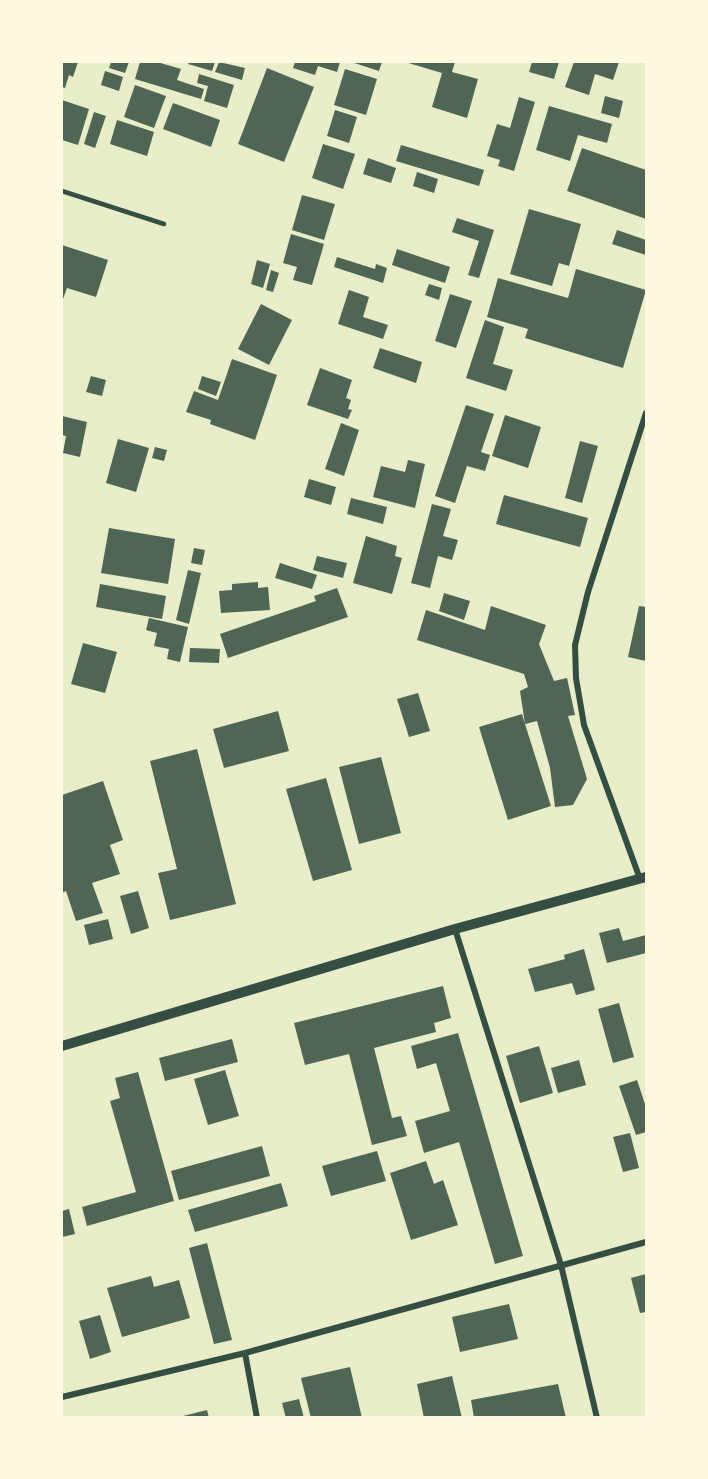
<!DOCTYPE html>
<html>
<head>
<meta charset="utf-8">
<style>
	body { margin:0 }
	#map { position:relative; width:708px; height:1479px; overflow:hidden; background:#e9edc9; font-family:"Golos Text",sans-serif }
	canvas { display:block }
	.frame { position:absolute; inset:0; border:63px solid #fefae0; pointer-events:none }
</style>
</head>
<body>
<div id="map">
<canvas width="708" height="1479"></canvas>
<div class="frame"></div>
</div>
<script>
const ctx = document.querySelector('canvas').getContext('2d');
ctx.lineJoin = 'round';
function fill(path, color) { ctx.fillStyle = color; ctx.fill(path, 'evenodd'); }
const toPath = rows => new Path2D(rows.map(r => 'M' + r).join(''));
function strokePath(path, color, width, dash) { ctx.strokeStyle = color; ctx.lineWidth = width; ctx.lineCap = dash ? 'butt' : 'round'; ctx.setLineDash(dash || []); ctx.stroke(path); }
fill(toPath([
	[62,62,78,62,73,77,69,75,65,88,62,87],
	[111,62,129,62,125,73,109,68],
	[140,62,157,62,181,69,177,80,204,89,201,99,135,79],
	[189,62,215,62,212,71,188,64],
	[219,62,245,68,242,80,215,72],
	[295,62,340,62,337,72,318,66,315,75,293,68],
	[351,62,382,62,379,71],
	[405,62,455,62,452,72,478,79,467,118,432,107,442,73],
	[532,62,559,62,554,79,529,72],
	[574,62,619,62,613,80,595,74,589,95,565,87],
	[267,68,314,87,284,162,238,144],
	[345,69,377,79,366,115,334,105],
	[105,71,123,77,119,91,101,85],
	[199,74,234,85,227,108,204,101,208,86,197,83],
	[135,85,166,96,154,128,124,117],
	[605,96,623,101,619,118,601,113],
	[519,97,535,102,514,171,498,166,500,160,487,156,497,124,510,128],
	[62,100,89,109,78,145,62,140],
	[173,103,220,120,211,147,163,129],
	[549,106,612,124,607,143,578,135,570,161,536,150],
	[335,110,357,117,349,143,327,136],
	[94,112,106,116,95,148,84,144],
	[117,120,154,132,147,156,110,144],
	[323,144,355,154,343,189,312,178],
	[401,145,484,170,479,186,396,161],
	[582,148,646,170,646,219,567,191],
	[368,158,396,168,391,183,363,174],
	[417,172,438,179,434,193,413,186],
	[302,195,335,204,324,240,292,230],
	[529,209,581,224,569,266,559,263,552,286,510,274],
	[457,218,494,230,479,278,468,275,479,241,452,232],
	[617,230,646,240,646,255,612,244],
	[291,234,324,244,312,285,293,280,297,267,283,263],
	[62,245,108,260,96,297,67,288,62,302],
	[397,249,450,267,445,283,392,265],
	[337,257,375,269,376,264,387,268,383,283,334,267],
	[257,260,270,264,263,288,251,284],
	[576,269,646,290,623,368,525,338,528,329,487,317,498,278,568,298],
	[271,270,279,273,273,292,266,290],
	[429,284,442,288,439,300,425,295],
	[349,290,369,297,363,317,388,325,383,339,338,324],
	[450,294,472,301,456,348,435,341],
	[261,304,292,320,269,365,238,349],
	[485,320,504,327,493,364,513,370,506,391,466,378],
	[380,348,422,362,416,383,373,368],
	[232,359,277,375,255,440,210,424,211,420,186,412,194,391,218,400],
	[320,368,352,380,346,398,351,400,348,409,352,410,348,419,307,405],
	[91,376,106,380,102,396,86,392],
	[202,376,221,382,216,396,198,389],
	[466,405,494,414,481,452,490,455,485,471,467,466,455,503,435,496],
	[505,415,541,427,528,468,492,456],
	[62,416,87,422,80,457,63,453,66,436,62,435],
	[341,423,359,430,344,476,325,469],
	[118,439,149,448,136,492,106,483],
	[580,441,598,446,582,503,565,498],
	[155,447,167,450,164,461,152,458],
	[408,460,425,464,415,508,373,497,381,466,405,472],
	[309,479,336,487,331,505,304,497],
	[504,495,588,518,580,547,496,524],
	[351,498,387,507,383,524,347,514],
	[432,504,451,509,443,536,458,540,452,560,438,556,430,588,411,583],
	[109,528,175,539,168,584,101,573],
	[366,536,397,546,395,556,402,558,392,594,353,583],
	[194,548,205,550,202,565,191,563],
	[317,556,347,563,343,578,313,570],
	[280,563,317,575,312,589,275,578],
	[188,570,201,573,189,624,176,620],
	[258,582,258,588,268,587,270,610,221,613,219,591,232,590,232,584],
	[100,584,166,596,162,619,96,607],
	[337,588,348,617,228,658,220,634,316,601,314,596],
	[444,593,470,601,464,620,439,611],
	[491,606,546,625,539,644,554,681,567,678,575,715,568,716,587,779,573,805,555,807,550,768,537,721,525,724,551,806,508,820,479,727,522,714,525,724,520,691,528,687,524,674,417,640,426,610,485,630],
	[639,606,646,607,646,661,628,657],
	[149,618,188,627,180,662,167,659,169,649,154,646,157,633,146,630],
	[83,643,117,652,105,693,71,684],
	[190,648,220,649,219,663,189,662],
	[418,693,430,731,409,737,397,699],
	[278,711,289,751,224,768,213,729],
	[197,749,236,904,170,920,158,873,177,869,150,761],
	[381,757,401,833,359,844,339,767],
	[326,778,352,870,313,881,286,789],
	[103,781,123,840,110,845,120,874,92,883,103,913,76,921,66,891,62,893,62,795],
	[138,891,149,928,131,934,120,896],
	[108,919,113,939,89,945,84,925],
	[619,928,623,941,646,935,646,953,607,963,599,933],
	[584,949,595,990,576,995,572,983,535,992,528,969,565,959,564,955],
	[443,986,451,1018,434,1023,436,1032,374,1048,392,1118,401,1116,407,1136,372,1145,349,1054,305,1065,294,1023],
	[619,1003,634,1057,613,1063,598,1009],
	[458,1033,523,1256,495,1264,459,1142,424,1153,415,1121,450,1111,436,1063,417,1069,411,1046],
	[232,1039,238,1062,165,1081,159,1058],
	[539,1046,553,1093,520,1103,506,1056],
	[579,1060,586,1085,558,1093,551,1068],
	[225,1070,239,1116,208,1125,194,1079],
	[138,1072,174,1201,87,1226,82,1207,136,1192,110,1101,120,1098,115,1078],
	[637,1080,646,1107,646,1132,636,1135,619,1086],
	[630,1133,639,1168,623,1172,613,1137],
	[262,1146,270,1176,179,1200,171,1171],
	[377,1151,386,1181,331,1196,322,1166],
	[426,1161,434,1184,443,1180,458,1225,411,1240,390,1173],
	[281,1183,288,1206,195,1232,188,1210],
	[69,1209,75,1234,62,1237,62,1211],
	[207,1243,232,1340,214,1344,189,1248],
	[646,1274,646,1312,640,1313,631,1278],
	[151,1276,154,1287,179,1280,190,1318,122,1337,107,1288],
	[509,1304,518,1339,460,1352,452,1317],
	[100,1315,111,1352,90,1359,79,1321],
	[350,1367,362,1418,311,1418,301,1378],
	[452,1376,462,1418,424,1418,417,1384],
	[558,1384,566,1418,474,1418,471,1400],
	[299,1399,304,1418,286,1418,282,1403],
	[207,1410,209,1418,180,1418,179,1417]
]), '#4f6655');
strokePath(toPath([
	[62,191,164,224]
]), '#344e41', 4.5);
strokePath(toPath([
	[640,879,584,725,576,678,575,645,588,592,646,413],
	[455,929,561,1265,597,1418],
	[245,1353,257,1418],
	[62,1397,245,1353,646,1242]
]), '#344e41', 6);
strokePath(toPath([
	[62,1046,455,929,646,877]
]), '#344e41', 10);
</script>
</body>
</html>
